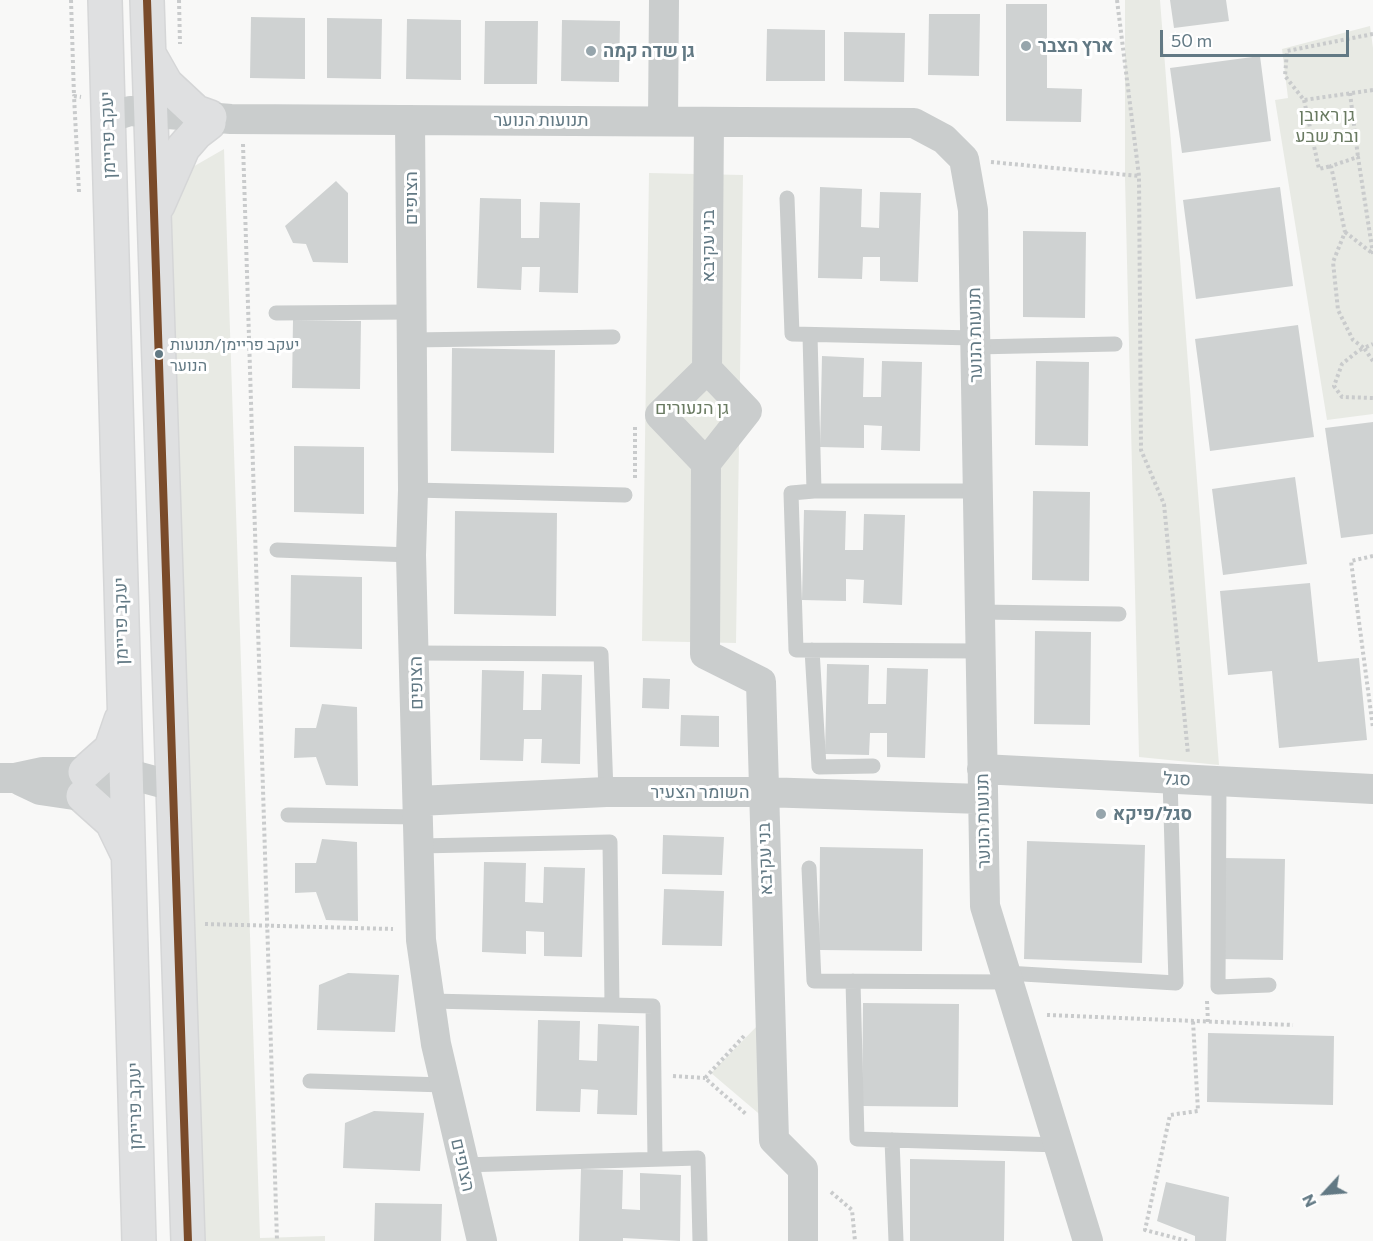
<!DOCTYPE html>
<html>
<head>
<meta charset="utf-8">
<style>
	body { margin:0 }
	#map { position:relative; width:1373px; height:1241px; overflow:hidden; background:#f8f8f7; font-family:Commissioner,sans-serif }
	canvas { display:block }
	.north { position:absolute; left:1295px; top:1163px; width:60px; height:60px; -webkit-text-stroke:4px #fff; paint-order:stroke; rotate:244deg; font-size:16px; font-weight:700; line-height:24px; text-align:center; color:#627984 }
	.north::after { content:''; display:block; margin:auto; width:21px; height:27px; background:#627984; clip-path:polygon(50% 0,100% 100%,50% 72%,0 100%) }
	.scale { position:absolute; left:1160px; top:30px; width:189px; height:27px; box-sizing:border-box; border:3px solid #627984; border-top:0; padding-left:8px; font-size:18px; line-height:21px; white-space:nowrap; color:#627984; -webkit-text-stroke:4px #fff; paint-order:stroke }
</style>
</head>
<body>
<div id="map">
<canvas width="1373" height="1241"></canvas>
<div class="north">N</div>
<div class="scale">50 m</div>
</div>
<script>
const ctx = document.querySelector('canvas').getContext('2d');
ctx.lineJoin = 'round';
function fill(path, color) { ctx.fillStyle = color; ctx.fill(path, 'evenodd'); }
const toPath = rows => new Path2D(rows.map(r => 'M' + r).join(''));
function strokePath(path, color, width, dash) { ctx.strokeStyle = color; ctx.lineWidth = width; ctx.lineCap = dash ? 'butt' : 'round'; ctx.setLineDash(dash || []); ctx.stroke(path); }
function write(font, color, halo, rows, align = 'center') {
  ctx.font = font + ' Commissioner,Heebo,sans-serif'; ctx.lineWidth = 6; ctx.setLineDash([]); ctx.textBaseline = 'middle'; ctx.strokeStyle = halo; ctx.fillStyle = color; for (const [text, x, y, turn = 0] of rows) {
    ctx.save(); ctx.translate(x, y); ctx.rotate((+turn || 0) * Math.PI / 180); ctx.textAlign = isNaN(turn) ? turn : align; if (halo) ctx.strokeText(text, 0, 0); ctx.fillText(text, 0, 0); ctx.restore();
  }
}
fill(toPath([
	[1125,0,1160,0,1219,765,1139,757,1125,179],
	[1370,26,1373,48,1373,414,1327,420,1275,100,1288,98,1282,49],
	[224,149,260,1238,325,1236,325,1241,188,1241,156,243,184,172],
	[649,173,743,175,736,643,642,641],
	[761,1022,764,1118,711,1073]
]), '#e8eae4');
fill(toPath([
	[1170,0,1226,0,1229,21,1174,28],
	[1006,4,1047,4,1047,88,1082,89,1081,122,1006,121],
	[929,14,980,14,979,76,928,75],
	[251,17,305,18,305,79,250,78],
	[327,18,382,19,381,79,327,78],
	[407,19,461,20,461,80,406,79],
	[562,20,620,21,619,82,561,81],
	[485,21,538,21,537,84,484,84],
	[767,29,825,30,825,81,766,81],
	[844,32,905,33,904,82,844,81],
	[1260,56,1271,141,1182,153,1170,68],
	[336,181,348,193,348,263,313,262,306,244,293,243,285,226],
	[820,187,862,189,861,227,879,228,880,192,921,193,918,282,880,281,880,257,863,257,862,279,818,278],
	[1280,187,1293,286,1196,299,1183,200],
	[480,198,521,199,521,238,539,238,540,202,580,203,578,293,539,292,540,267,522,267,521,290,477,288],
	[1023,231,1086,232,1085,318,1023,317],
	[293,320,361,321,360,389,292,388],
	[1298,325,1314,437,1210,451,1195,339],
	[452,348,555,350,554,453,451,451],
	[822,356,864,358,863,397,881,397,882,361,922,362,920,451,881,450,882,426,864,425,864,448,820,447],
	[1036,361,1089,362,1088,446,1035,445],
	[1373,422,1373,534,1341,538,1325,428],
	[294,446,364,447,364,514,294,512],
	[1295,477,1307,564,1223,575,1212,489],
	[1033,491,1090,492,1089,581,1032,580],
	[804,510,846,511,845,550,863,550,864,514,905,515,902,605,863,603,864,580,846,579,846,601,802,600],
	[455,511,557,513,556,616,454,614],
	[291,575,362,577,362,649,290,647],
	[1310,583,1318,662,1359,658,1367,740,1279,748,1272,671,1228,675,1220,591],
	[1035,631,1091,632,1090,725,1034,724],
	[827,664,869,665,868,704,886,704,887,668,928,669,925,758,887,757,887,733,870,733,869,755,825,754],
	[482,670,524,671,523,710,541,710,542,674,582,675,580,764,541,763,542,739,524,739,523,761,480,760],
	[643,678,670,679,669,709,642,708],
	[322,704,357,707,358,786,326,785,316,757,294,758,295,728,316,728],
	[681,715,719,716,719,747,680,746],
	[663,835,724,837,722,875,662,874],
	[322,839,357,842,358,921,326,920,316,892,295,893,295,863,316,863],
	[1027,841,1145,845,1142,963,1024,959],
	[820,847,923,849,922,951,819,950],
	[1223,858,1285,859,1283,960,1220,959],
	[484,862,526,863,525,902,543,903,544,867,585,868,582,957,544,956,544,932,526,931,526,954,482,952],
	[664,889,724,891,722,946,662,945],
	[348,973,399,975,395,1032,317,1030,319,985],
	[863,1003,959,1004,958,1107,862,1106],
	[538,1020,580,1021,579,1060,597,1061,598,1024,639,1026,637,1115,597,1114,598,1090,581,1089,580,1112,536,1111],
	[1208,1033,1334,1036,1333,1105,1207,1102],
	[374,1111,424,1113,420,1171,343,1168,345,1123],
	[910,1159,1005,1161,1004,1241,910,1241],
	[581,1169,623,1170,622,1209,640,1210,640,1173,681,1175,680,1241,623,1238,623,1241,579,1241],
	[1166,1182,1229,1197,1226,1241,1195,1241,1195,1236,1157,1221],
	[375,1203,442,1204,441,1241,374,1241]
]), '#cfd2d2');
const secondary = toPath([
	[105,0,139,1241],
	[147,0,188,1241],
	[149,54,166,84,196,112,210,117],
	[158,205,183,148,196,133,209,123],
	[85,772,111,749,121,720],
	[83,796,112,822,127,853]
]);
strokePath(secondary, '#d5d6d7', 36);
strokePath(toPath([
	[71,0,74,96],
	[179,0,180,44],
	[1117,0,1139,176,1141,450,1164,504,1188,754],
	[1373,34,1287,51,1285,76,1304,100,1373,90],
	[1350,93,1358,157],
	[1304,100,1319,169,1331,166],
	[243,144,277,1241],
	[991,162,1139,176],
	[79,192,74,96,81,97],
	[1345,232,1372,253],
	[1373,254,1358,157,1331,166,1345,232,1333,262,1338,310,1353,340,1364,348,1373,344],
	[1373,361,1364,348,1358,351,1342,364,1334,386,1342,397,1373,398],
	[635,427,635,479],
	[1373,556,1351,561,1373,728],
	[205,924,393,929],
	[1207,1001,1208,1022],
	[1047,1015,1293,1025],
	[744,1036,705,1078,747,1115],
	[673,1076,705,1078],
	[831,1192,852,1210,855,1241],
	[1187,1241,1145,1230,1170,1115,1198,1111,1193,1021]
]), '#c9cbcc', 4, [3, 3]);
strokePath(toPath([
	[787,198,792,334,975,338],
	[276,313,412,312],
	[810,335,814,491,977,491],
	[412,340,613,337],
	[975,347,1115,344],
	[413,490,625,495],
	[814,491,791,493,796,650,979,651],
	[277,550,411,555],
	[979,612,1119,614],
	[812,650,819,767,873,766],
	[415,653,601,654,606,792],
	[1219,781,1218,987,1269,985],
	[288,815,418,817],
	[419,846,610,842,612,1005],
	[809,868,814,981,1009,982],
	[1006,973,1176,983,1170,779],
	[853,981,857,1139,1060,1145],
	[430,1001,653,1006,655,1159],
	[310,1081,445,1085],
	[892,1140,896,1241],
	[463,1165,698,1158,700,1241]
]), '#cacdcd', 15);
strokePath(toPath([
	[108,118,130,111,231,119,914,123,944,139,964,159,973,210,985,906,1088,1241],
	[410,120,413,490,411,555,421,940,436,1044,482,1241],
	[663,121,664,0],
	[709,122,707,369,747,411,706,463,705,654,761,682,774,1140,803,1169,803,1241],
	[706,463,660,415,707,369],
	[982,769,1373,789],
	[0,778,15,778,43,772,109,772,125,773,173,786],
	[21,781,40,790,108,800],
	[418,801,606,792,762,792,982,799]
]), '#cacdcd', 30);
strokePath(secondary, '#dfe0e1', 33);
strokePath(toPath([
	[147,0,188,1241]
]), '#7a4b2a', 8);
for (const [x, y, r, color] of [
	[1026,46,6,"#96a5ac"],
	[591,51,6,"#96a5ac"],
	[159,354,5,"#627984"],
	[1101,814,6,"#96a5ac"]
]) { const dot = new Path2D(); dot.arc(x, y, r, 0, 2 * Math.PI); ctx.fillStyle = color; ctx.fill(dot); strokePath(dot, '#fff', 2); }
write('16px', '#627984', '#fff', [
	["יעקב פריימן/תנועות",170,345],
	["הנוער",170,366]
], 'left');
write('bold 18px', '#627984', '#fff', [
	["ארץ הצבר",1038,46],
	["גן שדה קמה",603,51],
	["סגל/פיקא",1113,814]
], 'left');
write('18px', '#697a61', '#fff', [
	["גן ראובן",1327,115],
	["ובת שבע",1327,136],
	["גן הנעורים",692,408]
]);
write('18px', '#627984', '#fff', [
	["תנועות הנוער",541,120],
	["יעקב פריימן",108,135,-92],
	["הצופים",411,198,-90],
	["בני עקיבא",708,246,-90],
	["תנועות הנוער",975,335,-91],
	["יעקב פריימן",121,621,-91],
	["הצופים",416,683,-91],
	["סגל",1177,779,3],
	["השומר הצעיר",700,792],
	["תנועות הנוער",983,821,-91],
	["בני עקיבא",765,859,-92],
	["יעקב פריימן",135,1106,-91],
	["הצופים",463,1165,77]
]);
</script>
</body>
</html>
